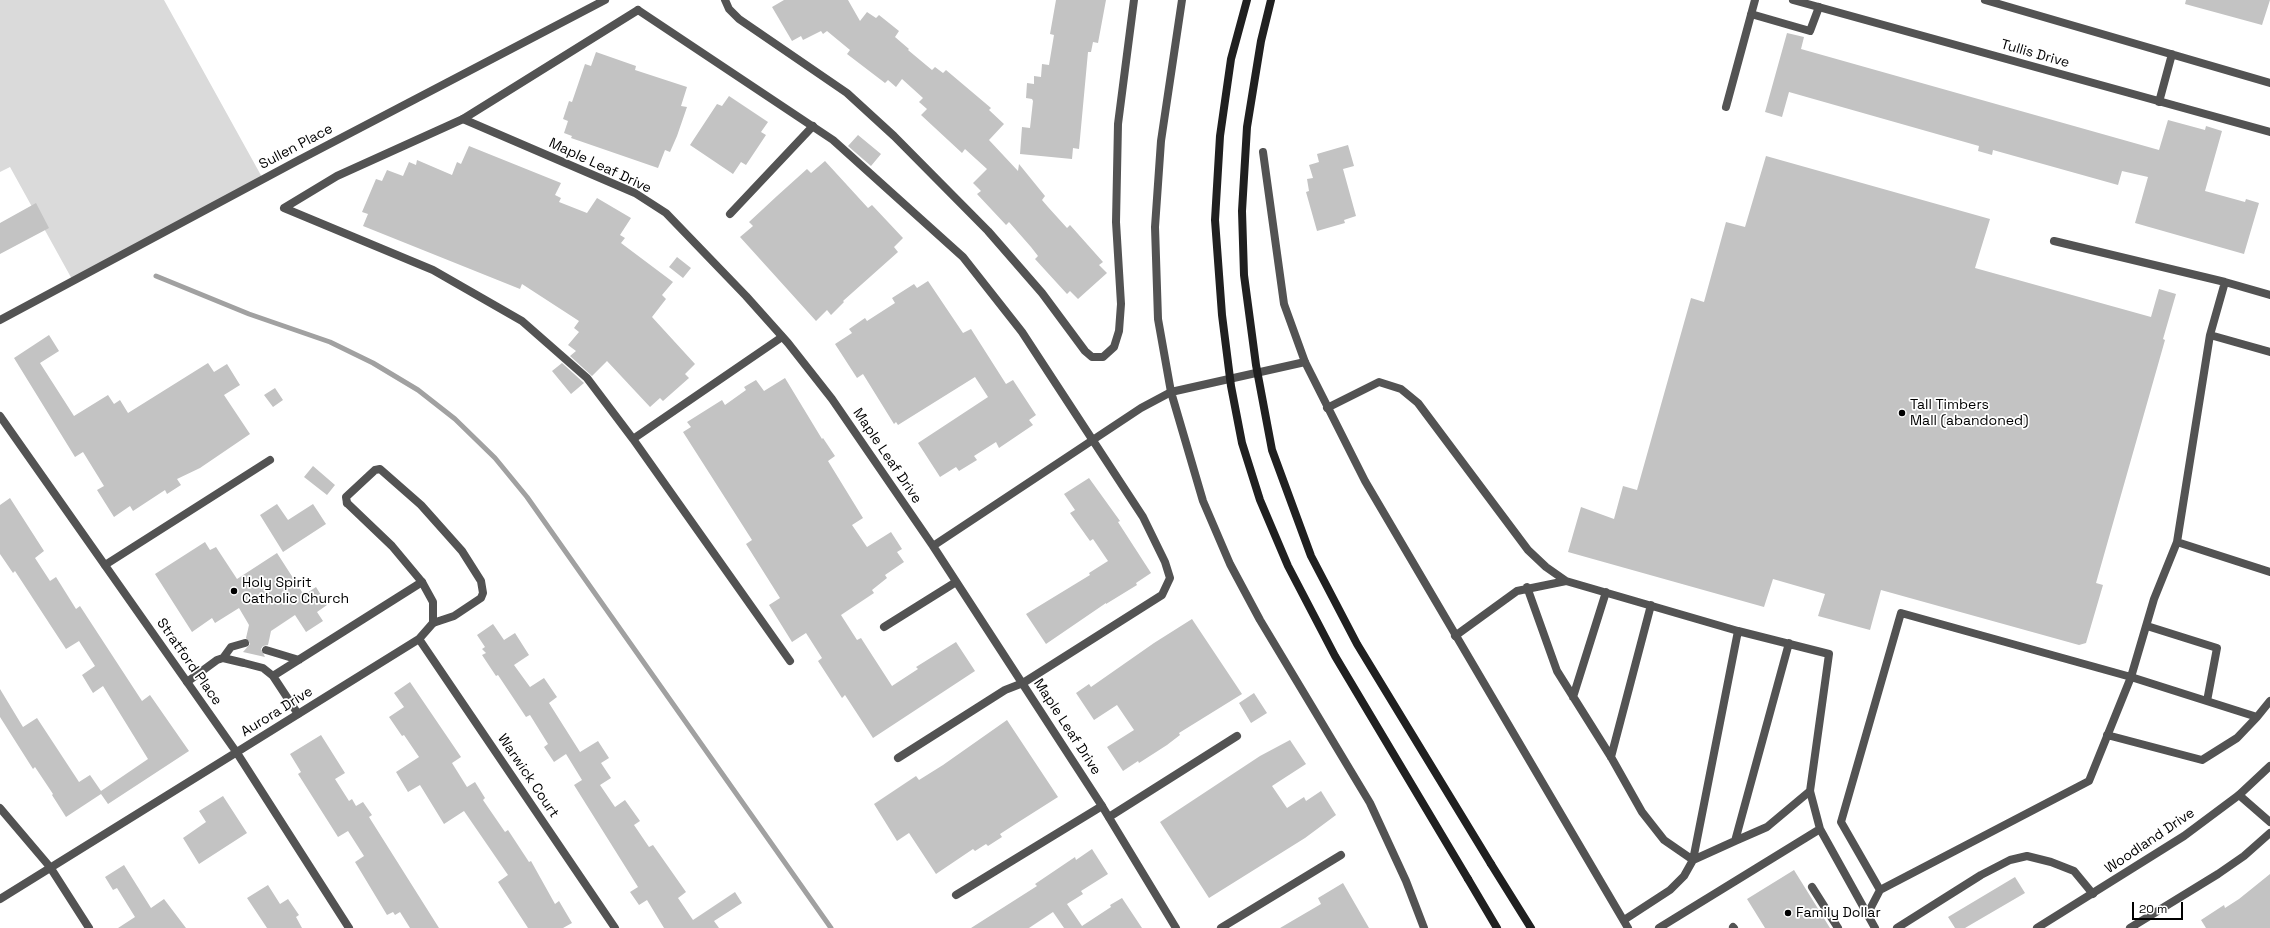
<!DOCTYPE html>
<html>
<head>
<meta charset="utf-8">
<style>
	body { margin:0 }
	#map { position:relative; width:2270px; height:928px; overflow:hidden; background:#fff; font-family:"Space Grotesk",sans-serif }
	canvas { display:block }
	.scale { position:absolute; left:2132px; top:902px; width:51px; height:18px; box-sizing:border-box; border:2px solid #000; border-top:0; padding-left:5px; font-size:12px; line-height:14px; white-space:nowrap; color:#000; -webkit-text-stroke:3px #fff; paint-order:stroke }
</style>
</head>
<body>
<div id="map">
<canvas width="2270" height="928"></canvas>
<div class="scale">20 m</div>
</div>
<script>
const ctx = document.querySelector('canvas').getContext('2d');
ctx.lineJoin = 'round';
function fill(path, color) { ctx.fillStyle = color; ctx.fill(path, 'evenodd'); }
const toPath = rows => new Path2D(rows.map(r => 'M' + r).join(''));
function strokePath(path, color, width, dash) { ctx.strokeStyle = color; ctx.lineWidth = width; ctx.lineCap = dash ? 'butt' : 'round'; ctx.setLineDash(dash || []); ctx.stroke(path); }
function write(font, color, halo, rows, align = 'center') {
  ctx.font = font + ' "Space Grotesk",sans-serif'; ctx.lineWidth = 3.5; ctx.setLineDash([]); ctx.textBaseline = 'middle'; ctx.strokeStyle = halo; ctx.fillStyle = color; for (const [text, x, y, turn = 0] of rows) {
    ctx.save(); ctx.translate(x, y); ctx.rotate((+turn || 0) * Math.PI / 180); ctx.textAlign = isNaN(turn) ? turn : align; if (halo) ctx.strokeText(text, 0, 0); ctx.fillText(text, 0, 0); ctx.restore();
  }
}
fill(toPath([
	[0,0,164,0,263,179,73,281,10,167,0,172]
]), '#dadada');
strokePath(toPath([
	[156,276,249,314,330,342,373,363,418,390,455,419,495,458,527,497,831,928]
]), '#a1a1a1', 5);
fill(toPath([
	[784,0,848,0,860,21,867,12,876,18,879,15,899,31,895,37,909,49,908,50,932,70,935,67,943,73,946,70,991,108,989,110,1004,124,989,140,1018,171,1019,164,1045,196,1042,200,1048,207,1067,228,1070,225,1103,262,1099,265,1107,273,1078,299,1070,291,1067,294,1035,259,1038,256,1031,247,1009,222,1006,225,977,194,981,191,973,183,987,169,965,149,962,153,921,115,927,109,919,102,923,98,902,79,896,87,888,80,885,83,847,54,850,50,827,31,823,34,821,31,803,40,801,36,792,41,772,7],
	[1056,0,1106,0,1098,43,1093,42,1091,52,1088,52,1079,149,1073,148,1072,159,1020,154,1022,127,1030,128,1033,101,1032,99,1026,98,1027,83,1034,84,1034,76,1041,77,1042,64,1049,65,1054,35,1050,34],
	[2186,0,2270,0,2262,25,2185,4],
	[1787,33,1804,37,1801,49,2159,150,2168,120,2205,130,2206,126,2222,131,2205,191,2245,202,2246,199,2259,203,2244,254,2135,223,2148,177,2122,171,2118,185,1993,150,1992,155,1978,151,1979,146,1789,92,1782,117,1765,112],
	[596,52,636,66,635,70,687,87,681,106,687,107,677,136,670,152,665,150,658,168,571,138,572,136,564,133,568,121,563,119,569,101,572,102,585,64,591,66],
	[729,96,768,122,761,132,766,135,746,165,741,162,733,174,690,145,717,104,722,106],
	[858,135,881,154,871,166,848,146],
	[1348,145,1354,166,1343,169,1356,216,1344,220,1345,223,1317,231,1306,192,1309,191,1307,179,1313,178,1309,165,1319,162,1317,154],
	[469,146,561,183,555,195,561,198,559,202,587,213,597,198,631,218,620,235,625,238,621,243,673,282,662,295,666,299,652,317,695,364,685,374,689,378,663,401,660,398,650,407,607,361,592,376,570,356,576,351,568,345,579,332,574,328,579,321,522,284,520,289,363,226,368,214,362,212,376,179,382,181,387,170,403,176,409,162,416,165,417,160,452,175,457,162,461,164],
	[1766,156,1990,219,1975,268,2151,317,2159,289,2176,294,2163,339,2165,340,2096,583,2103,585,2086,643,2079,645,1881,590,1870,630,1818,616,1825,594,1773,579,1764,607,1568,552,1581,507,1614,519,1623,486,1637,490,1691,298,1704,302,1726,222,1745,227],
	[825,161,868,208,872,205,903,238,894,247,898,252,843,301,844,302,831,315,827,310,816,321,740,237,753,226,749,222,777,196,807,169,811,173],
	[36,203,49,228,0,254,0,223],
	[677,257,691,268,683,278,669,267],
	[928,281,963,333,971,329,1006,384,1013,380,1036,415,1029,420,1033,425,999,448,996,442,974,456,977,460,959,471,956,467,940,477,918,443,988,397,975,377,898,425,896,422,894,424,863,374,857,378,835,344,852,333,849,329,865,318,867,321,895,303,892,298,914,284,917,288],
	[49,335,59,351,40,363,74,416,108,395,114,404,120,400,128,413,208,363,214,372,227,364,240,385,224,395,250,434,200,468,177,479,181,485,167,494,165,490,133,511,130,506,114,517,97,490,104,486,83,452,75,457,14,358],
	[562,363,584,383,571,394,552,371],
	[785,378,822,439,823,438,835,456,828,461,863,518,852,525,867,547,891,532,902,549,897,552,904,562,885,575,887,578,872,590,874,593,841,615,857,640,861,638,892,686,918,669,916,667,956,642,975,671,873,738,845,695,842,698,818,661,822,658,806,633,792,642,769,605,780,598,746,544,752,540,683,432,691,427,687,422,722,400,725,405,746,390,744,387,756,380,764,391],
	[275,388,283,400,273,407,264,395],
	[313,466,335,485,327,495,304,477],
	[1089,478,1120,521,1118,522,1151,573,1136,583,1137,585,1106,604,1106,603,1046,644,1026,614,1090,575,1089,573,1108,561,1093,539,1090,541,1070,513,1075,510,1064,494],
	[10,498,44,551,35,558,50,581,56,577,76,609,80,606,142,701,150,695,189,751,108,804,101,794,66,817,52,795,53,794,35,767,33,769,0,717,0,689,23,727,37,718,79,782,90,775,101,791,148,759,103,686,93,693,82,675,95,666,79,641,66,649,15,571,13,573,0,554,0,505],
	[277,504,288,520,313,504,326,524,283,552,260,515],
	[205,542,210,550,216,547,237,579,277,553,304,595,316,587,327,605,317,612,323,621,306,632,295,615,271,631,268,645,263,646,261,649,265,657,243,652,250,644,246,638,249,625,239,608,215,623,212,618,192,632,155,574],
	[1192,619,1242,694,1179,733,1180,735,1167,745,1139,763,1138,761,1123,771,1107,747,1134,730,1117,705,1094,720,1076,693,1089,684,1091,687,1154,643],
	[493,624,504,640,515,633,529,655,514,665,530,687,544,678,557,697,549,703,580,752,598,741,609,758,601,763,611,778,600,785,615,807,625,800,640,821,634,825,649,847,653,845,686,892,678,898,693,920,735,892,742,903,714,921,719,928,664,928,647,900,639,905,630,892,638,887,574,785,582,780,566,754,554,762,544,747,548,744,530,715,526,717,498,675,496,676,482,655,486,653,482,649,485,647,477,635],
	[410,682,461,757,452,763,467,787,475,782,485,798,483,800,505,832,508,830,529,862,531,861,555,904,559,901,572,923,563,928,528,928,498,882,508,875,464,811,444,824,420,785,408,792,396,772,419,757,404,735,402,736,389,717,404,707,394,693],
	[1254,693,1267,713,1251,723,1239,703],
	[1007,720,1058,797,1017,823,1000,834,1002,837,988,846,986,844,975,851,973,849,936,874,909,833,897,841,874,804,916,776,919,780,943,765],
	[321,735,345,773,335,779,349,801,352,799,356,806,363,802,372,815,369,817,439,928,410,928,400,912,395,915,393,912,387,915,355,862,364,856,348,831,338,837,298,774,301,772,290,754],
	[1290,740,1306,764,1272,786,1287,808,1304,797,1306,801,1321,791,1336,815,1305,838,1209,898,1160,822,1260,756],
	[223,796,247,833,199,864,183,838,206,822,199,811],
	[1092,849,1108,874,1081,891,1083,894,1067,904,1082,926,1111,907,1110,905,1122,898,1142,928,1064,928,1053,912,1029,928,971,928,1037,886,1035,884,1075,857,1076,860],
	[124,865,151,908,164,899,186,928,118,928,135,917,117,888,113,890,105,877],
	[1794,870,1830,928,1765,928,1747,899],
	[2270,874,2270,928,2206,928,2201,920,2224,905,2225,908,2239,899],
	[2015,877,2025,893,1965,928,1955,928,1948,917],
	[1343,883,1369,928,1280,928,1321,904,1318,898],
	[268,885,280,904,288,899,299,915,296,917,302,928,267,928,247,898]
]), '#c3c3c3');
strokePath(toPath([
	[725,0,729,9,739,19,847,93,894,136,988,231,1042,293,1085,351,1092,357,1103,357,1114,347,1119,331,1121,304,1116,222,1118,124,1134,0],
	[1751,14,1810,31,1819,7],
	[1726,107,1755,0],
	[1263,152,1284,304,1305,362],
	[730,214,813,126],
	[2054,241,2225,282,2270,295],
	[2210,335,2270,352],
	[782,337,633,439,790,661],
	[1327,408,1379,382,1401,389,1418,403,1528,550,1546,567,1566,581],
	[633,439,587,378,522,321,433,270,284,208,337,176,463,119,638,10],
	[347,503,346,497,375,470,380,469,421,505,462,551,481,581,483,593,481,598,454,616,433,623],
	[2177,542,2270,572],
	[105,565,270,460],
	[1527,587,1557,671,1611,757,1642,812,1664,840,1693,860],
	[2147,626,2217,648,2207,701],
	[884,627,956,582],
	[1455,636,1517,591,1566,581,1738,631,1829,654,1810,791,1820,829,1875,928],
	[266,650,299,660],
	[223,658,231,647,245,643],
	[273,676,422,582],
	[187,682,217,660,223,658,244,663,263,668,273,676,298,714],
	[1573,697,1606,592],
	[2107,735,2202,760,2237,738,2257,717],
	[1611,757,1651,605],
	[898,758,1005,690,1023,683],
	[1109,817,1237,736],
	[1735,841,1767,827,1810,791],
	[1693,860,1735,841,1789,643],
	[1812,887,1838,928],
	[1880,890,2089,781,2131,677,2154,599,2177,542,2210,335,2225,282],
	[956,895,1102,806],
	[1867,915,1880,890,1841,822,1901,613,2131,677,2257,717,2270,701],
	[1624,920,1670,890,1684,876,1693,860,1738,631],
	[1733,927,1734,928],
	[1221,928,1341,855],
	[1659,928,1820,829],
	[1897,928,1981,875,2010,860,2027,856,2051,862,2074,871,2093,894]
]), '#535353', 8);
strokePath(toPath([
	[638,10,833,140,963,257,1022,332,1143,517,1165,562,1170,578,1162,595,1023,683],
	[463,119,635,193,666,213,746,296,788,343,832,399,933,546,1102,806,1176,928],
	[0,416,237,753,349,928],
	[933,546,1141,408,1171,392],
	[419,639,615,928],
	[2239,795,2270,822],
	[0,808,50,867,89,928],
	[0,899,419,639,433,623,433,602,422,582,392,546,347,503]
]), '#535353', 8);
strokePath(toPath([
	[1182,0,1161,141,1155,227,1158,319,1171,392,1203,501,1230,564,1260,620,1370,803,1406,881,1424,928],
	[1793,0,2270,132],
	[1985,0,2270,83],
	[2159,102,2172,54],
	[0,320,297,161,605,0],
	[1171,392,1305,362,1365,481,1628,928],
	[2037,928,2184,836,2239,795,2270,766],
	[2130,928,2218,874,2244,856,2270,833]
]), '#535353', 8);
strokePath(toPath([
	[1491,864,1531,928],
	[1468,879,1497,928]
]), '#202020', 8);
strokePath(toPath([
	[1247,0,1231,59,1220,136,1215,220,1222,315,1231,386,1242,443,1260,500,1288,566,1335,656,1468,879],
	[1271,0,1261,41,1247,127,1242,211,1244,275,1256,365,1272,450,1311,556,1357,644,1491,864]
]), '#202020', 8);
for (const [x, y, r, color] of [
	[1902,413,4,"#000"],
	[234,591,4,"#000"],
	[1788,913,4,"#000"]
]) { const dot = new Path2D(); dot.arc(x, y, r, 0, 2 * Math.PI); ctx.fillStyle = color; ctx.fill(dot); strokePath(dot, '#fff', 1.5); }
write('14px', '#000', '#fff', [
	["Tullis Drive",2035,54,16],
	["Sullen Place",296,147,-28],
	["Maple Leaf Drive",600,166,25],
	["Maple Leaf Drive",887,456,56],
	["Stratford Place",189,662,55],
	["Aurora Drive",277,712,-32],
	["Maple Leaf Drive",1067,727,57],
	["Warwick Court",528,776,56],
	["Woodland Drive",2150,841,-34]
]);
write('14px', '#000', '#fff', [
	["Tall Timbers",1910,405],
	["Mall (abandoned)",1910,421],
	["Holy Spirit",242,583],
	["Catholic Church",242,599],
	["Family Dollar",1796,913]
], 'left');
</script>
</body>
</html>
